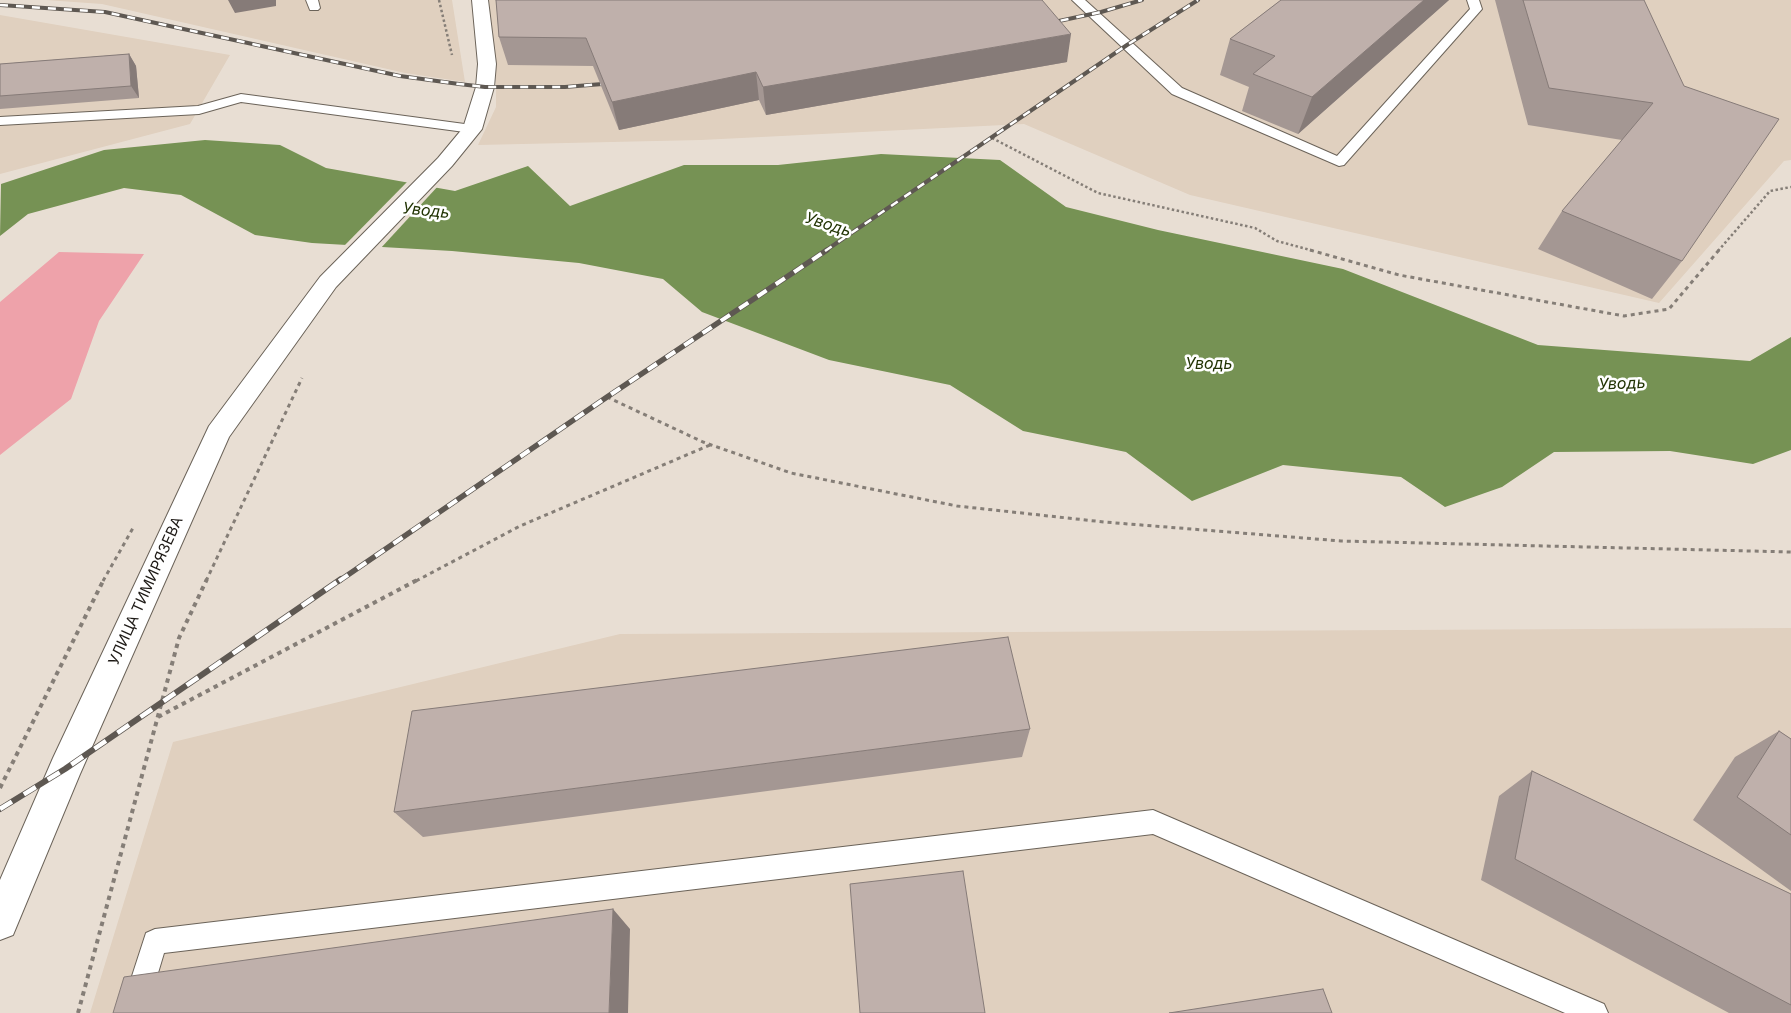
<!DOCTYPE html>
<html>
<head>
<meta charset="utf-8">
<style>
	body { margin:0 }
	canvas { display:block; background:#e8ded3 }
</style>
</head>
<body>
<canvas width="1791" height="1013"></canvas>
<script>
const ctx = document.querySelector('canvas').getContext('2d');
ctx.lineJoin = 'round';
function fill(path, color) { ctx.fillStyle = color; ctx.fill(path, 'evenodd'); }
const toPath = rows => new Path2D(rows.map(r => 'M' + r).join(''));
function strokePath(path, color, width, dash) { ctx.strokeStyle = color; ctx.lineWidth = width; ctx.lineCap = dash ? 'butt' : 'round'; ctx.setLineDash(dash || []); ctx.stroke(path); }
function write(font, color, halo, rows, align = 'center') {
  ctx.font = font + ' Inter,sans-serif'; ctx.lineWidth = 5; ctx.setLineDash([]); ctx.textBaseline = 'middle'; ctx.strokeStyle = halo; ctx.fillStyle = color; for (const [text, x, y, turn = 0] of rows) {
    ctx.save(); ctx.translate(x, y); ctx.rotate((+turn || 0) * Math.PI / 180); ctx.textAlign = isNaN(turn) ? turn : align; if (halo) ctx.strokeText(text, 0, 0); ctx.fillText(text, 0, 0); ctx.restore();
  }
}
fill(toPath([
	[46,0,452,0,465,82,405,73,102,4],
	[489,0,1791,0,1791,160,1784,161,1659,303,1190,195,1024,124,701,140,478,145,496,107,496,70],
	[0,15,230,55,190,124,0,174],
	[1791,628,1791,1013,90,1013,173,742,620,634]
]), '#e0d0bf');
fill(toPath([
	[59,252,144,254,99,321,71,399,0,455,0,302]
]), '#eea2aa');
fill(toPath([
	[205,140,280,145,326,168,455,191,528,166,570,206,684,165,778,165,881,154,1000,160,1066,207,1158,230,1343,269,1538,345,1750,361,1791,337,1791,450,1753,464,1670,451,1554,452,1502,487,1445,507,1401,477,1283,465,1192,501,1126,452,1023,431,950,385,829,360,702,312,663,279,579,263,452,251,312,243,255,235,181,195,124,188,28,214,0,236,1,184,104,150]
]), '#769254');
fill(toPath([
	[409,180,439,185,380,249,343,247]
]), '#e8ded3');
const lane = toPath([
	[306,0,318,0,320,8,318,10,310,10,306,0],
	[1072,0,1085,0,1182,88,1337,156,1470,9,1467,0,1479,0,1482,9,1344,165,1339,166,1172,94,1072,0],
	[241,94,472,125,479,129,472,133,241,102,199,114,0,125,0,117,198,106,241,94],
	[1153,810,1604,1004,1608,1013,1565,1013,1153,834,164,953,146,1013,120,1013,146,933,155,929,1153,810]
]);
const secondary = toPath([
	[472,0,488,0,496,64,494,87,482,129,452,166,336,287,229,437,80,774,13,935,0,940,0,880,53,758,209,426,320,277,438,158,463,128,476,87,478,64,472,0]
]);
strokePath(lane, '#6b6359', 2);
strokePath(secondary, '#6b6359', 2);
strokePath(toPath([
	[439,0,452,55],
	[992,138,1098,193,1255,228,1277,241,1314,251],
	[1718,251,1770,191,1791,187]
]), '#857e77', 2.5, [2.5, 2.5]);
strokePath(toPath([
	[1310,250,1399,275,1624,316,1669,309,1719,250],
	[607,397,703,442,791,473,957,506,1104,522,1341,541,1791,552],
	[103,581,133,528],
	[206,581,302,378],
	[416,581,520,526,710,445]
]), '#857e77', 3, [4, 4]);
strokePath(toPath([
	[158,717,419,579],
	[0,788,104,579],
	[78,1013,179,638,207,579]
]), '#857e77', 4, [4.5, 4.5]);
fill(lane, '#fff');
fill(secondary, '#fff');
const railFar2 = toPath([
	[0,5,105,12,400,76,459,84,485,87,565,87,615,83],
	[1045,24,1101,12,1142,0],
	[825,251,1127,45,1198,0]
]);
const railFar1 = toPath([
	[339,581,607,397,827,250]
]);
const rail = toPath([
	[0,809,65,769,341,579]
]);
strokePath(railFar2, '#5e5852', 4);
strokePath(railFar1, '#5e5852', 5.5);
strokePath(rail, '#5e5852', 6);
strokePath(railFar2, '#fff', 2.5, [8]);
strokePath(railFar1, '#fff', 4, [11]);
strokePath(rail, '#fff', 4.5, [14]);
fill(toPath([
	[496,0,1067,62,766,115,759,100,619,130,593,66,508,65,499,37],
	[1281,0,1449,0,1298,134,1242,111,1249,87,1220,75,1230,39],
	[1495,0,1644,0,1682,261,1652,299,1538,249,1562,211,1622,140,1528,125],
	[129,54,136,66,139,98,0,109,0,64],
	[1030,729,1022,757,423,837,394,812],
	[1779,731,1791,739,1791,891,1693,820,1735,757],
	[1532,771,1791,894,1791,1013,1729,1013,1481,880,1499,796]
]), '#a49793');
fill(toPath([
	[228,0,276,0,276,6,235,13],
	[1424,0,1449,0,1298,134,1312,97],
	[1071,34,1067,62,766,115,763,87],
	[129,54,136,66,139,98,131,86],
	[756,72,759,100,619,130,612,102],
	[613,909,630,929,628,1013,609,1013]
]), '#867b78');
const building = toPath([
	[496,0,1042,0,1071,34,763,87,756,72,612,102,586,38,499,37,496,0],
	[1281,0,1424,0,1312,97,1253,74,1275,56,1230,39,1281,0],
	[1523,0,1644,0,1684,86,1779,119,1682,261,1562,211,1653,103,1549,88,1523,0],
	[129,54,131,86,0,96,0,64,129,54],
	[1008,637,1030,729,394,812,412,711,1008,637],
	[1779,731,1791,739,1791,835,1737,797,1779,731],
	[1532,771,1791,894,1791,1005,1515,859,1532,771],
	[963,871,985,1013,860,1013,850,884,963,871],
	[613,909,609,1013,113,1013,124,977,613,909],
	[1323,989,1332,1013,1169,1013,1323,989]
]);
fill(building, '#bfb0ab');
strokePath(building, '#867b78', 1);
write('15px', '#1d1915', '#fff', [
	["УЛИЦА ТИМИРЯЗЕВА",146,591,-66]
]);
write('italic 16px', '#223404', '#fff', [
	["Уводь",426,211,6],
	["Уводь",828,225,18],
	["Уводь",1209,364],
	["Уводь",1622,384,-2]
]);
</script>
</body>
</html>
